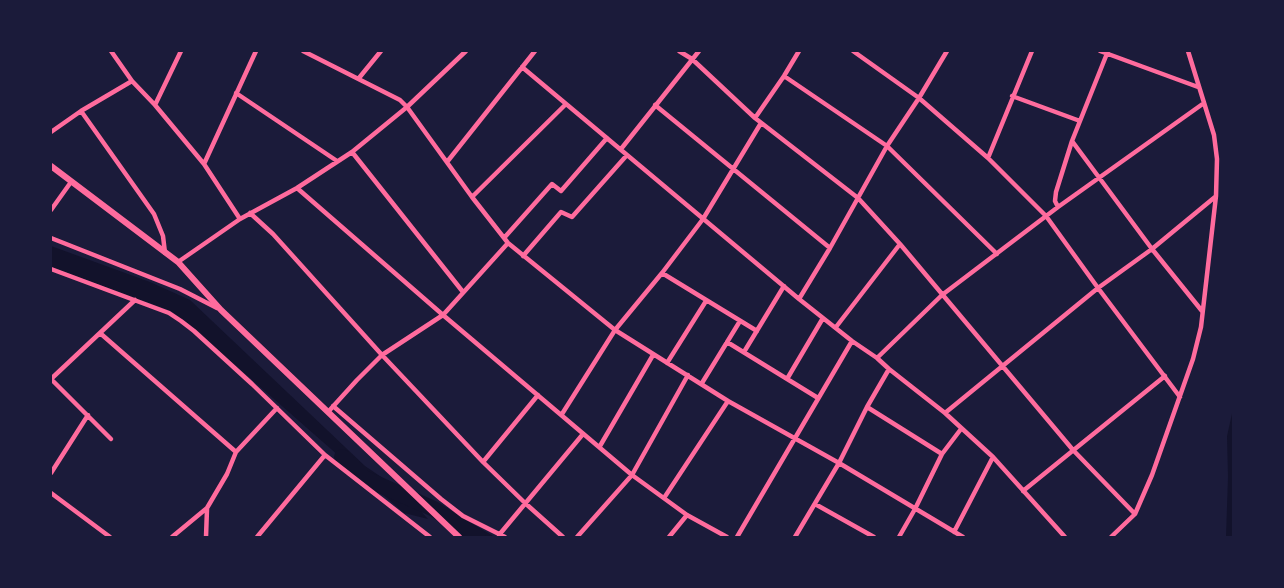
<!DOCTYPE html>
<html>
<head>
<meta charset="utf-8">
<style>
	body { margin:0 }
	#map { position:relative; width:1284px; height:588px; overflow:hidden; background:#1b1b3a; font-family:"Source Sans 3",sans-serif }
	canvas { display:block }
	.frame { position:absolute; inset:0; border:52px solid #1b1b3a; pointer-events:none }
</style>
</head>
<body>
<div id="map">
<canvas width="1284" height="588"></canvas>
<div class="frame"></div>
</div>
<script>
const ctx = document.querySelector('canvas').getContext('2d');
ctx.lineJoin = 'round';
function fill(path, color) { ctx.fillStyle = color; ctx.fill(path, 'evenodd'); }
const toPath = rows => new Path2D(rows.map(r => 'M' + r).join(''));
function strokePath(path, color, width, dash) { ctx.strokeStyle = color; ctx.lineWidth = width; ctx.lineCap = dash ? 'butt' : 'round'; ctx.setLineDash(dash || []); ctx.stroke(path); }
fill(toPath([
	[51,246,150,282,190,300,365,466,402,491,428,519,404,513,186,322,171,311,51,267],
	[1233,409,1233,537,1226,537,1228,477,1227,436],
	[431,500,495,537,466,537]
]), '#12122b');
strokePath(toPath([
	[342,457,364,478,434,509,478,537]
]), '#12122b', 16);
strokePath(toPath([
	[111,51,132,81,155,105,204,164,240,219],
	[303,51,400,100,407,107,472,197,508,243,615,330,728,401,839,463,963,537],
	[679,51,692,59,755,118,858,198,900,244,1073,450,1135,514],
	[853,51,919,98,988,158,1046,216,1098,288,1180,397],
	[1100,51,1198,87],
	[522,67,799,299,852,341,877,358,889,369,945,413,993,457,1065,537],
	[784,76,887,146,997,254],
	[359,78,381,51],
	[236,93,337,161],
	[1012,96,1080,121],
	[155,105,181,51],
	[655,105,830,248],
	[81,111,154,214,163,236,165,253],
	[755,118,784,76,799,51],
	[51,132,81,111,132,81],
	[1072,141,1152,249,1202,311],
	[621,149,699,51],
	[352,152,463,292],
	[988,158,1032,51],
	[447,162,535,51],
	[204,164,256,51],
	[297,188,443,315,632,475,687,515,727,537],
	[472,197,566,104],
	[1058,207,1055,201,1056,192,1072,141,1108,51],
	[51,210,71,182],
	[250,213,273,234,382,355,483,462,525,503,563,537],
	[51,238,180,289,217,308],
	[504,238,552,184,561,191,607,138],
	[523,256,561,212,572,217,627,155],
	[178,262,240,219,297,188,352,152,407,107,466,51],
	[51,269,169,313,181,321,194,331,252,384,325,455,430,537],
	[662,273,757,331],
	[799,299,830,248,887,146,919,98,947,51],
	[836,327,900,244],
	[100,333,236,452],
	[727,342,818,398],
	[744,352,784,286],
	[877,358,942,295,1058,207,1204,103],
	[667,363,706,301],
	[51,379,135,300],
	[51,379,111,439],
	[787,379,823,318],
	[702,383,740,321],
	[333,406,441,499,463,516,505,537],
	[867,407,942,454],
	[328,412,357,380,382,355,443,315,508,243],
	[945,413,1098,288,1152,249,1215,197],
	[562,414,615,330,662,273,703,219,761,123],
	[600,446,653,355],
	[483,462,538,395],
	[51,473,88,415],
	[1023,491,1165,376],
	[51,493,110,537],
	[664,498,728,401],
	[815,504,874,537],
	[954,532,993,457],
	[499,535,583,434],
	[172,537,207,508,227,474,236,452,277,408],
	[206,537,207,509],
	[257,537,325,455],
	[577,537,632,475,688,375],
	[669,537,687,515],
	[737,537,852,341],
	[795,537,839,463,867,407,889,369],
	[899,537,915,509,942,454,961,429],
	[1111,537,1135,514,1152,475,1193,359,1201,327,1216,196,1217,159,1214,135,1188,51]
]), '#ff6b9d', 4.5);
strokePath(toPath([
	[51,166,178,262,221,310,459,537]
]), '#ff6b9d', 6);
</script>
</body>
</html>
